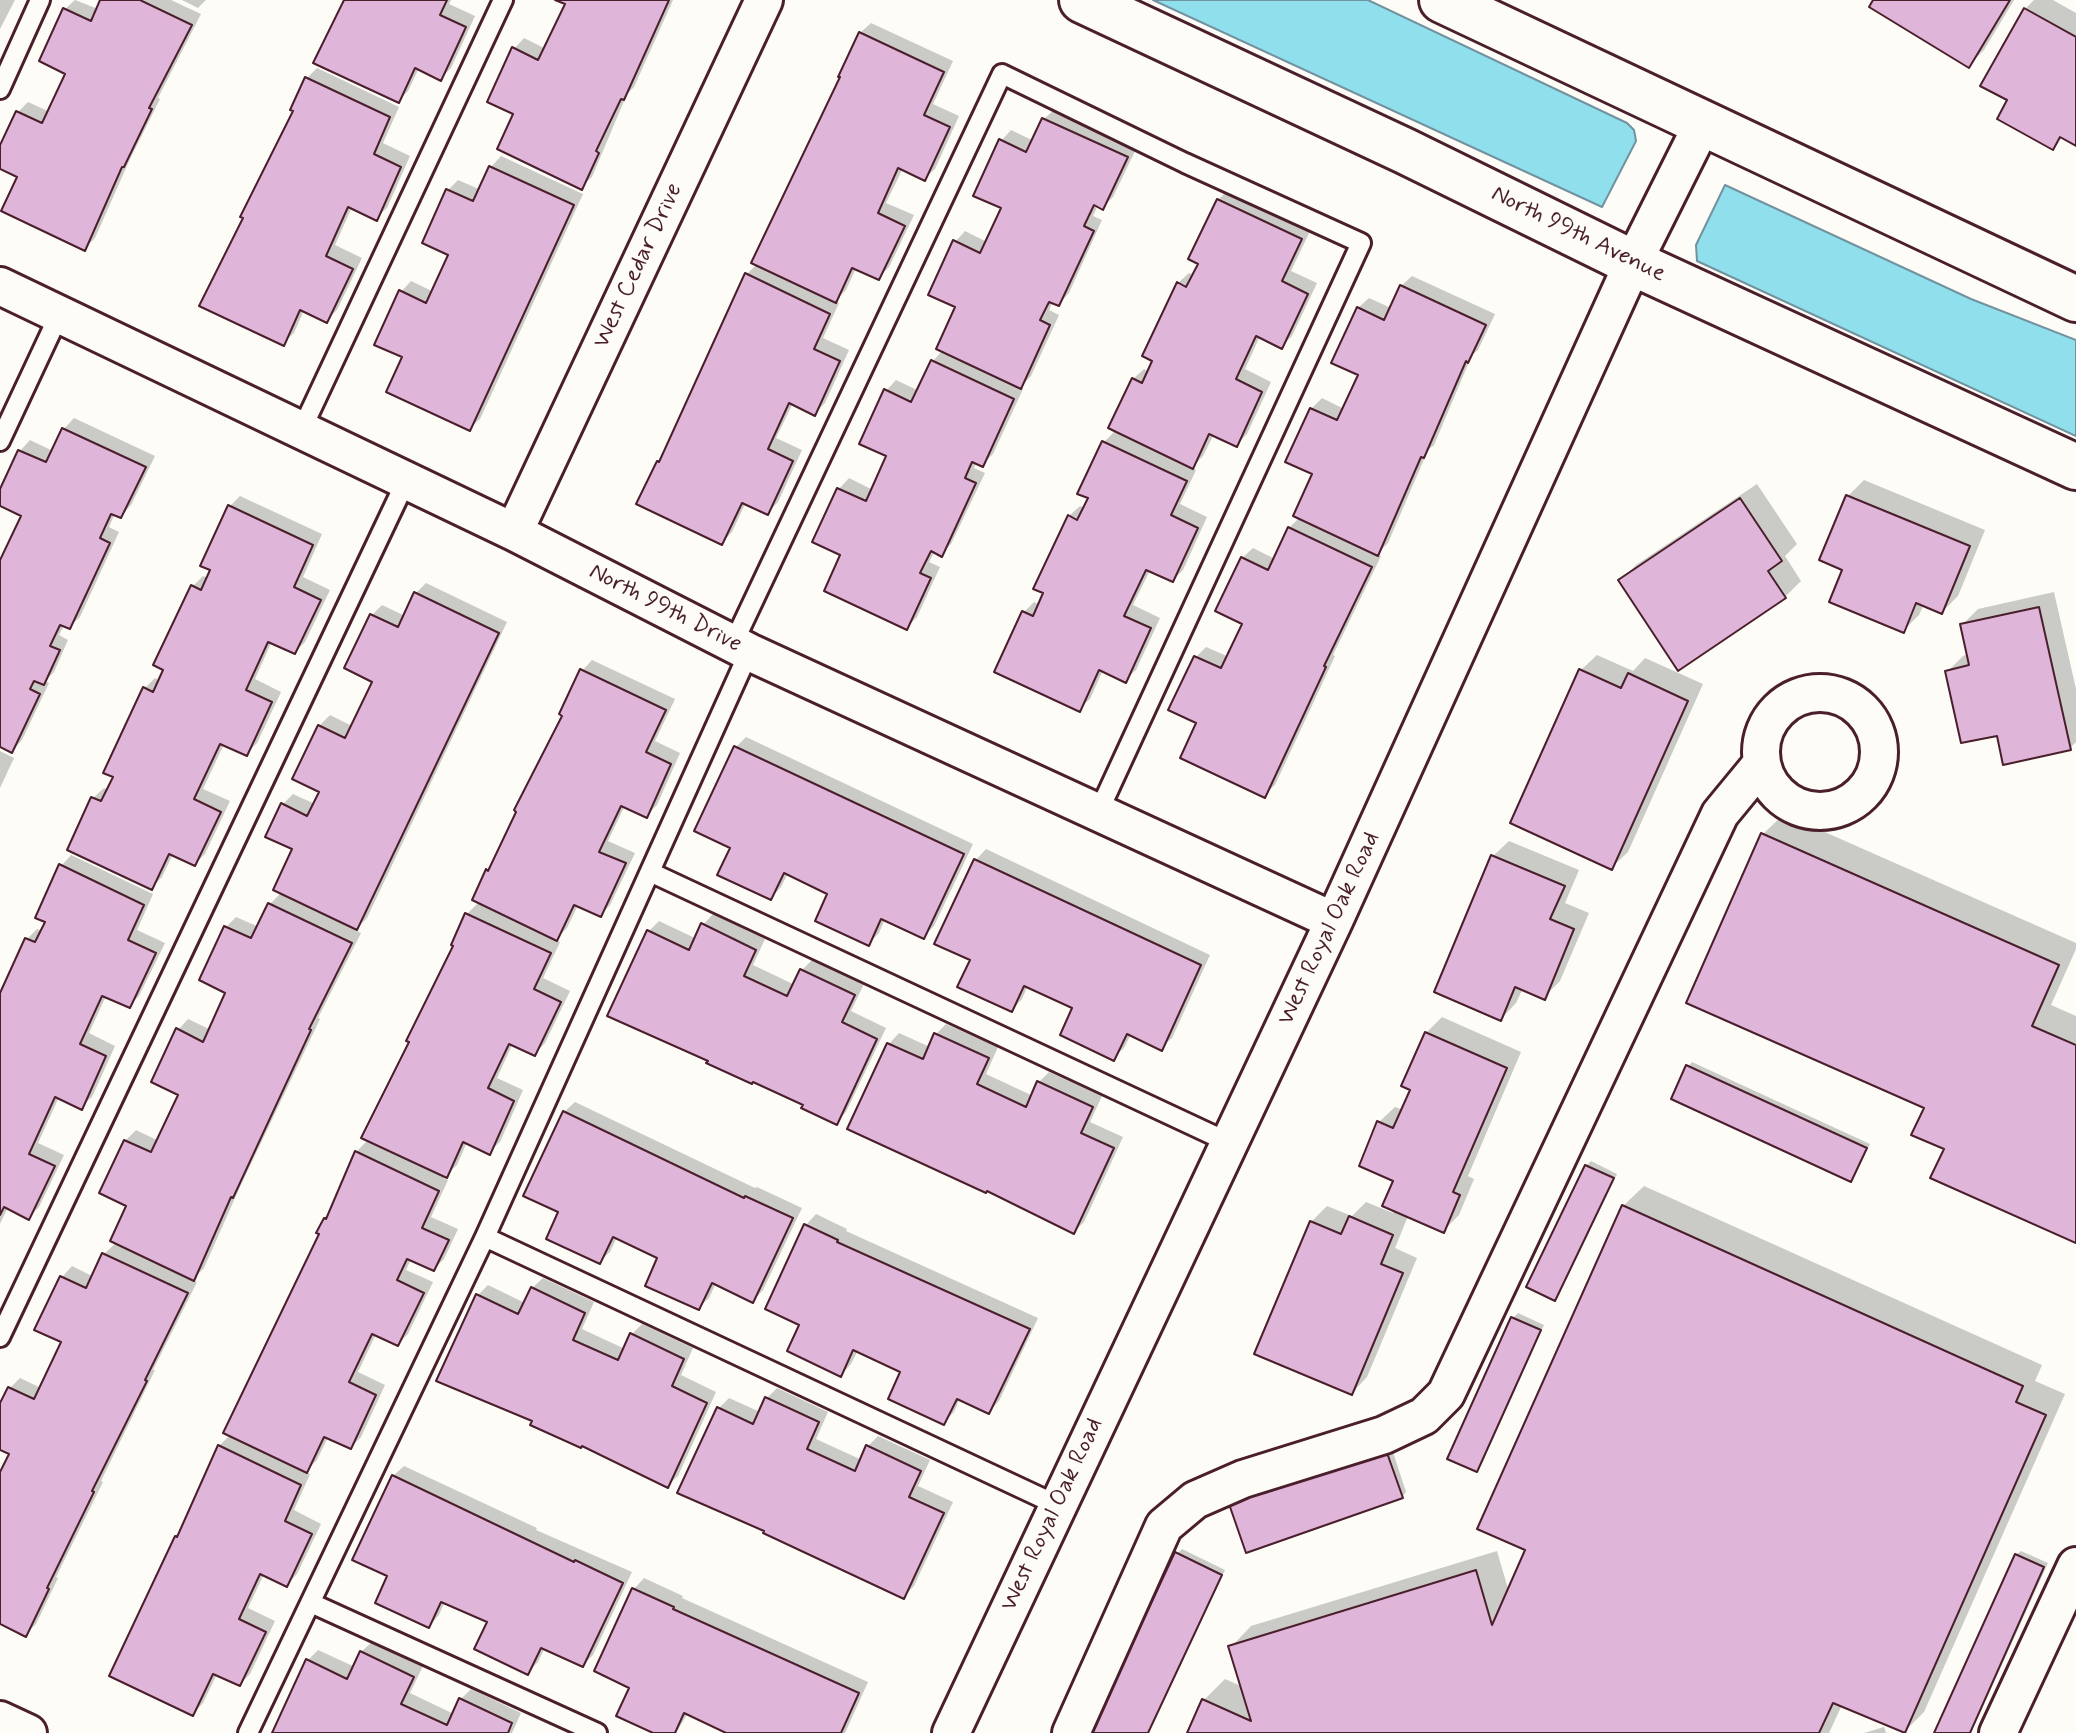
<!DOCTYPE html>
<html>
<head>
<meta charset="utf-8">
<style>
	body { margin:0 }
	canvas { display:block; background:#fdfcf7 }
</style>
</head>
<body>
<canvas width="2076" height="1733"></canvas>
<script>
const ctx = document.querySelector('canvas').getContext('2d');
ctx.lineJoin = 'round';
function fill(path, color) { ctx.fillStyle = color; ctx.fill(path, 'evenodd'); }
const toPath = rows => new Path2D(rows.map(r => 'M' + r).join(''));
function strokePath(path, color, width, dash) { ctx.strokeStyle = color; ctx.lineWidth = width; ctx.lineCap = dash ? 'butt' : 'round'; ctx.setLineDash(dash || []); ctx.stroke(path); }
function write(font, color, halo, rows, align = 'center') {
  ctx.font = font + ' Mynerve,sans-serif'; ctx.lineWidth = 7; ctx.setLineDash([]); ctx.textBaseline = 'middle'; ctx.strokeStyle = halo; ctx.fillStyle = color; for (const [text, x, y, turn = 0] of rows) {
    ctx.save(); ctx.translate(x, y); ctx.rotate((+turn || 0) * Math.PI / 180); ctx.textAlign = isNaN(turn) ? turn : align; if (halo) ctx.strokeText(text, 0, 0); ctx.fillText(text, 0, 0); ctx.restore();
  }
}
const water = toPath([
	[1153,0,1368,0,1627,123,1634,130,1636,141,1602,207,1153,0],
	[1725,185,1971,299,2076,340,2076,436,1697,261,1696,245,1725,185]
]);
fill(water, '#8fdfec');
strokePath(water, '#73929f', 2);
fill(toPath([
	[0,0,15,0,0,29],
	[75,0,98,9,102,0,171,0,201,14,158,98,160,99,130,159,95,238,85,248,19,176,0,166,0,150,18,112,28,102,50,112,68,73,65,9],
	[182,0,206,0,198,8],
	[346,0,451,0,449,4,475,16,451,68,441,78,419,68,408,91,398,101],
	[560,0,673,0,634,87,627,94,592,177,581,187,516,113,514,49,524,38,546,49,567,3],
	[1875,0,2014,0,1984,50,1968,66],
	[2034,0,2053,0,2076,13,2076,143,2064,136,2052,147,2010,100,2025,9],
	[871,23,953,61,933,104,959,116,935,169,924,179,903,168,886,203,914,215,889,267,878,278,856,268,846,290,835,301,839,303,823,338,849,350,825,403,815,413,793,403,776,438,802,450,778,502,768,512,746,502,732,532,722,543,639,504,663,458,746,275,757,264,860,33],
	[317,68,399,107,383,143,410,156,387,208,376,218,352,207,335,245,362,258,337,310,327,320,304,310,294,333,283,343,296,110,307,78],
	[1055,109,1137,147,1113,197,1103,207,1098,205,1093,216,1102,220,1069,293,1059,304,1053,301,1049,310,1059,315,1031,376,1020,387,1023,389,993,454,982,465,976,462,974,468,985,473,951,544,941,554,935,551,929,562,940,567,917,617,906,628,843,554,814,541,839,489,849,478,873,490,888,456,886,391,896,380,919,391,933,361,943,350,958,306,955,242,965,231,987,242,1003,207,1001,141,1011,130,1034,141,1044,119],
	[501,156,583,194,480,419,469,429,404,356,401,292,411,281,434,292,451,254,448,190,458,180,481,190,491,167],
	[1229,189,1311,229,1291,271,1317,283,1292,336,1282,346,1260,336,1245,369,1271,382,1247,434,1236,445,1214,434,1203,456,1191,468,1196,470,1180,504,1207,517,1183,570,1173,580,1150,570,1133,605,1160,618,1136,670,1125,680,1103,670,1090,699,1079,709,1024,612,1034,602,1040,605,1069,516,1080,506,1085,508,1090,497,1104,442,1116,430,1133,379,1144,369,1149,372,1178,283,1189,273,1194,275,1200,263,1218,200],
	[1412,276,1495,314,1478,350,1472,355,1434,445,1428,450,1388,543,1377,554,1381,556,1333,655,1335,656,1275,785,1264,795,1199,722,1196,657,1206,647,1229,657,1245,623,1242,558,1253,548,1275,559,1289,528,1300,517,1315,473,1311,409,1322,398,1344,409,1360,374,1358,308,1369,298,1391,308,1401,286],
	[74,418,155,456,131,505,121,516,115,513,109,527,119,532,80,617,69,627,64,625,59,635,68,640,54,672,45,681,49,683,22,740,12,751,0,745,0,561,24,515,0,504,0,493,20,451,30,440,53,451,64,429],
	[1864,480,1985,530,1958,596,1942,612,1924,604,1919,615,1903,631,1845,569,1848,496],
	[1757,484,1797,544,1785,556,1801,581,1785,597,1678,668,1620,581,1636,565],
	[240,496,322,534,303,577,330,590,305,642,295,652,272,641,255,679,281,692,257,743,246,754,224,744,203,789,230,801,205,854,195,864,173,854,162,877,152,887,93,798,104,788,109,790,145,688,155,678,160,681,193,586,203,576,209,578,230,506],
	[426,583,507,622,367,918,355,930,361,933,318,1018,320,1019,239,1189,204,1268,192,1280,197,1282,153,1370,155,1370,101,1481,103,1482,56,1577,58,1578,36,1624,26,1634,0,1622,0,1477,12,1453,0,1447,0,1408,10,1388,20,1378,41,1388,63,1341,37,1329,62,1277,72,1266,94,1277,104,1254,117,1242,128,1205,125,1141,136,1130,159,1141,181,1095,178,1030,188,1019,209,1029,228,992,226,927,236,917,259,927,269,905,282,892,294,848,283,804,293,794,315,804,321,791,319,726,330,715,352,726,374,681,372,615,382,605,405,616,416,593],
	[2054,592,2076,689,2076,742,2070,748,1998,733,1947,672,1963,656,1968,654,1962,625,1978,609],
	[1597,655,1633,671,1645,658,1703,684,1628,852,1612,867,1581,670],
	[592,660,675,699,655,741,680,753,657,805,646,816,625,805,608,841,635,853,610,905,600,915,578,905,567,928,555,940,560,942,543,978,570,991,545,1043,535,1054,513,1043,497,1078,523,1090,500,1142,489,1152,467,1142,457,1165,443,1178,448,1180,431,1217,458,1229,444,1259,434,1269,411,1259,406,1270,433,1282,408,1334,398,1344,376,1334,358,1372,385,1385,361,1437,351,1447,328,1437,317,1460,305,1472,310,1474,294,1510,321,1524,297,1574,287,1585,264,1574,248,1608,275,1621,250,1674,240,1684,217,1674,203,1703,193,1714,206,1479,219,1446,231,1434,356,1152,369,1139,467,914,480,901,582,671],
	[746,737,973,844,934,926,923,937,885,919,879,933,868,944,830,893,788,873,781,887,771,898,732,847,697,830,736,747],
	[0,751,14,758,0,788],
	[1784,814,2076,943,2076,949,2051,1005,2076,1016,2076,1240,1946,1148,1926,1107,1763,834],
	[1509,841,1579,870,1565,903,1589,913,1560,981,1544,997,1523,988,1516,1003,1501,1019,1493,856],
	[986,849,1210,955,1172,1038,1161,1048,1131,1034,1124,1048,1113,1058,1075,1007,1028,985,1022,999,1012,1010,972,959,976,860],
	[71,855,153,894,137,930,165,943,139,996,129,1006,106,996,89,1033,115,1046,92,1097,81,1107,59,1097,38,1143,64,1155,39,1207,29,1217,8,1207,0,1224,0,997,27,939,37,929,43,931,61,866],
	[713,914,765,939,753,965,795,985,802,970,812,960,864,984,851,1011,886,1028,846,1112,836,1122,806,1104,649,931,659,921,697,939,703,925],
	[1442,1017,1521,1052,1468,1176,1474,1179,1459,1215,1443,1231,1408,1216,1395,1248,1417,1258,1367,1377,1352,1393,1311,1222,1327,1206,1352,1216,1366,1202,1393,1213,1395,1180,1379,1122,1395,1107,1403,1110,1413,1089,1426,1033],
	[946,1024,998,1047,986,1074,1033,1096,1039,1082,1049,1072,1102,1096,1090,1122,1123,1137,1084,1222,1074,1232,889,1044,899,1033,930,1047,936,1034],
	[1692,1062,1870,1144,1855,1175,1850,1179,1688,1067],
	[575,1102,755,1188,757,1187,802,1208,763,1290,753,1301,716,1283,709,1298,698,1308,660,1257,617,1237,610,1252,599,1262,561,1211,564,1112],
	[1591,1161,1617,1174,1559,1294,1554,1298,1586,1166],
	[1644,1186,2042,1365,2035,1381,2065,1394,1924,1712,1903,1733,1842,1705,1829,1733,1189,1733,1204,1700,1225,1679,1243,1687,1231,1647,1251,1626,1497,1551,1509,1592,1528,1549,1623,1206],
	[816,1214,847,1229,846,1231,1038,1318,999,1401,989,1412,960,1398,954,1412,943,1423,903,1371,858,1350,851,1364,841,1375,802,1324,768,1308,806,1225],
	[543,1278,594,1302,582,1329,625,1349,632,1334,642,1324,693,1348,681,1375,716,1392,678,1476,667,1486,535,1420,477,1296,488,1285,525,1303,532,1288],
	[1518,1313,1544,1325,1481,1465,1476,1470,1450,1458,1513,1318],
	[777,1388,828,1412,816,1439,862,1460,868,1446,878,1436,930,1460,918,1486,953,1502,914,1586,904,1596,719,1408,729,1398,760,1412,767,1398],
	[1391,1446,1406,1492,1402,1497,1247,1550,1236,1500],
	[404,1466,537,1528,536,1530,632,1572,593,1655,583,1665,545,1647,538,1662,528,1672,489,1621,445,1601,439,1615,429,1626,390,1575,393,1476],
	[1182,1549,1225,1570,1149,1733,1093,1733,1177,1554],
	[2021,1551,2048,1563,1971,1733,1937,1733,2016,1555],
	[644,1578,683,1596,682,1598,868,1682,845,1733,731,1733,688,1713,676,1733,658,1733,632,1687,634,1589],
	[372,1642,423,1666,410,1693,454,1714,461,1699,471,1689,521,1713,512,1733,274,1733,308,1660,318,1650,355,1667,361,1652],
	[1884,1727,1886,1733,1864,1733]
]), '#0003');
const building = toPath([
	[100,0,140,0,192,25,149,108,152,109,124,167,122,167,85,251,1,211,17,177,0,169,0,145,16,111,42,123,65,74,39,61,63,8,91,21,100,0],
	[344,0,447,0,440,15,466,27,441,81,415,68,399,103,313,63,344,0],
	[555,0,669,0,624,100,621,99,596,151,599,153,582,190,497,149,513,114,487,102,512,47,538,60,565,4,555,0],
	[1873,0,2010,0,1969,68,1869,7,1873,0],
	[2024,8,2076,37,2076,146,2060,137,2053,150,1997,119,2007,100,1980,86,2024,8],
	[859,32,944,72,924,115,950,127,925,181,898,168,878,213,905,226,879,280,852,268,836,303,751,263,840,77,838,77,859,32],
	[305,77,390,117,374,154,401,167,377,221,348,207,326,256,353,269,327,323,300,310,284,346,199,306,243,218,240,217,293,111,290,110,305,77],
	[1042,118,1128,157,1103,210,1094,205,1084,226,1094,231,1059,306,1049,302,1040,320,1050,325,1021,389,936,349,955,307,928,295,953,240,980,253,1001,208,973,196,999,139,1026,152,1042,118],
	[489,166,574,205,470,431,386,392,402,357,374,345,399,290,426,303,448,255,422,243,446,189,473,201,489,166],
	[1217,199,1302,239,1282,281,1308,294,1282,349,1256,336,1236,379,1262,392,1237,447,1209,434,1193,469,1108,428,1132,378,1142,383,1152,361,1142,356,1177,282,1186,287,1198,264,1188,259,1217,199],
	[745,273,830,314,814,349,840,361,815,416,789,403,768,449,793,461,768,515,742,503,722,545,636,504,657,461,659,462,745,273],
	[1400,285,1486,325,1468,363,1466,361,1424,458,1421,457,1378,556,1293,516,1312,474,1285,462,1310,408,1337,420,1358,375,1331,363,1357,307,1384,320,1400,285],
	[931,360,1014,399,983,467,972,462,965,478,976,483,942,557,931,551,920,573,931,578,907,630,824,591,840,555,812,542,837,488,866,501,886,456,859,444,884,389,911,402,931,360],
	[62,428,146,467,121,518,111,514,100,538,110,543,70,629,60,625,50,646,60,650,44,685,34,681,30,689,40,694,12,753,0,747,0,560,21,516,0,506,0,489,18,450,46,462,62,428],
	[1102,441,1187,481,1171,515,1198,528,1173,582,1146,570,1124,616,1151,628,1126,683,1099,670,1080,712,994,672,1022,611,1033,616,1043,593,1033,589,1068,515,1077,520,1088,498,1077,494,1102,441],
	[1846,495,1970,546,1942,614,1916,603,1904,633,1829,602,1842,570,1819,560,1846,495],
	[1740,498,1782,561,1768,571,1786,598,1678,671,1618,580,1740,498],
	[228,505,313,545,294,587,321,600,295,654,268,642,246,690,272,702,247,756,220,744,194,799,221,812,195,866,169,854,152,890,67,850,91,797,101,801,113,777,103,773,143,687,153,692,163,670,153,665,191,585,201,590,210,570,200,566,228,505],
	[1288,527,1372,567,1324,666,1326,667,1265,798,1180,758,1196,723,1168,710,1194,656,1221,668,1242,624,1215,611,1241,557,1268,570,1288,527],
	[414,592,499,633,357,930,273,890,292,849,265,837,281,803,307,816,319,792,292,779,318,725,345,738,372,682,344,668,370,614,398,627,414,592],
	[2039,607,2071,750,2003,765,1997,736,1961,743,1945,671,1969,665,1960,624,2039,607],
	[580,669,666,710,646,752,671,764,647,818,621,806,599,852,626,863,601,917,574,905,557,941,472,900,486,869,488,871,516,812,514,810,562,716,559,714,580,669],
	[1579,669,1621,688,1628,673,1688,701,1612,870,1510,823,1579,669],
	[734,746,964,854,924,939,881,919,869,946,815,921,827,894,784,873,771,900,717,875,730,848,694,831,734,746],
	[1761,833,2059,965,2032,1026,2076,1045,2076,1243,1930,1178,1944,1149,1911,1135,1924,1108,1686,1003,1761,833],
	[1491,855,1565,886,1550,919,1574,929,1545,1000,1515,987,1501,1021,1434,992,1491,855],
	[974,859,1201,965,1162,1051,1127,1034,1114,1061,1060,1035,1072,1008,1024,986,1012,1012,957,987,970,960,934,944,974,859],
	[59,864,144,905,128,940,156,953,130,1008,102,996,80,1044,106,1056,82,1110,55,1097,29,1154,55,1166,29,1220,4,1207,0,1215,0,993,25,938,35,942,45,922,35,918,59,864],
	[268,903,352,943,309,1029,311,1030,233,1198,231,1197,194,1281,110,1241,126,1206,99,1193,124,1140,151,1152,178,1095,151,1082,176,1028,203,1042,225,993,199,980,224,926,251,938,268,903],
	[465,913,551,953,534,989,561,1002,535,1056,509,1044,488,1088,514,1101,490,1155,463,1142,447,1178,361,1138,409,1042,406,1041,453,946,451,945,465,913],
	[701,923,756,950,744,976,787,996,800,969,855,995,842,1022,877,1039,837,1125,801,1108,803,1105,753,1082,752,1084,706,1063,708,1061,607,1016,647,930,689,950,701,923],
	[1425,1032,1507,1068,1453,1192,1460,1195,1444,1233,1382,1206,1393,1181,1359,1166,1377,1121,1393,1128,1410,1090,1401,1086,1425,1032],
	[934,1033,989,1058,977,1084,1026,1107,1037,1081,1093,1107,1081,1133,1114,1148,1074,1234,987,1191,986,1193,847,1129,887,1043,923,1059,934,1033],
	[1686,1065,1867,1148,1851,1182,1671,1099,1686,1065],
	[563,1111,744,1198,745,1196,793,1218,753,1303,712,1283,699,1310,645,1286,657,1258,613,1237,600,1264,546,1239,558,1212,523,1196,563,1111],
	[355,1151,439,1191,422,1228,449,1240,434,1271,407,1259,397,1280,424,1293,398,1346,372,1334,349,1382,376,1395,351,1449,324,1437,307,1473,223,1433,319,1234,316,1233,324,1218,326,1219,355,1151],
	[1585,1165,1614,1178,1555,1301,1526,1287,1585,1165],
	[1622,1205,2023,1386,2016,1402,2046,1415,1905,1733,1833,1703,1819,1733,1187,1733,1202,1699,1251,1721,1228,1646,1476,1570,1492,1625,1525,1550,1477,1529,1622,1205],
	[1349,1216,1393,1235,1381,1264,1403,1273,1352,1395,1254,1354,1310,1221,1341,1234,1349,1216],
	[804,1224,838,1240,837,1242,1030,1329,989,1414,957,1399,944,1425,888,1399,900,1372,853,1350,841,1377,787,1351,799,1325,765,1309,804,1224],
	[102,1253,188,1293,145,1380,147,1381,92,1491,94,1492,47,1588,49,1589,26,1637,0,1624,0,1472,9,1454,0,1450,0,1403,8,1387,34,1399,61,1342,34,1330,60,1276,86,1288,102,1253],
	[531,1287,585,1313,573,1340,618,1360,630,1333,684,1359,672,1386,707,1403,668,1488,582,1446,581,1448,530,1425,532,1421,436,1381,476,1294,518,1314,531,1287],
	[1511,1317,1541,1330,1477,1472,1447,1459,1511,1317],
	[765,1397,819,1422,807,1449,855,1471,866,1445,921,1471,909,1497,944,1513,904,1599,763,1533,764,1531,677,1493,717,1407,753,1424,765,1397],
	[218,1445,301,1485,285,1521,312,1534,287,1587,260,1574,239,1619,266,1632,240,1686,213,1674,193,1716,109,1676,175,1536,177,1537,218,1445],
	[1386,1450,1403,1498,1246,1553,1229,1504,1386,1450],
	[392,1475,574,1562,575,1560,623,1583,583,1667,541,1648,528,1675,474,1649,487,1622,441,1602,429,1628,375,1603,387,1576,352,1560,392,1475],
	[1175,1552,1222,1575,1148,1733,1090,1733,1175,1552],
	[2015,1554,2044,1567,1970,1733,1934,1733,2015,1554],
	[632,1588,674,1607,673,1609,859,1693,841,1733,726,1733,684,1713,675,1733,653,1733,616,1716,629,1688,594,1671,632,1588],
	[360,1651,414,1677,401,1704,447,1725,459,1698,512,1723,508,1733,272,1733,306,1659,347,1679,360,1651]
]);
fill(building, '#e0b5da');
strokePath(building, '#4a1f2b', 2);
const service = toPath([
	[0,89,40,0],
	[301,431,503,0],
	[0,441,59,315],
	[733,644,1002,74,1185,163,1361,243,1098,813],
	[650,872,1230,1143],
	[485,1237,1057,1505],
	[0,1337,406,481],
	[311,1603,597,1733],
	[248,1733,485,1237,749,652]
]);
const minor = toPath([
	[0,286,514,532,749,652,1334,921],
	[514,532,764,0],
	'1761 752a59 59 0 1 1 118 0a59 59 0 1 1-118 0Z',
	[0,1720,28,1733],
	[951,1733,1334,921,1633,263,1703,123],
	[1071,1733,1164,1526,1195,1500,1243,1479,1384,1435,1424,1416,1446,1394,1720,814,1762,763],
	[1998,1733,2076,1566]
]);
const secondary = toPath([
	[1082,0,1405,151,1633,263,2076,467],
	[1442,0,2076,299]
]);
strokePath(service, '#4a1f2b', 24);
strokePath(minor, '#4a1f2b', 42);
strokePath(secondary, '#4a1f2b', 50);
strokePath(service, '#fdfcf7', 18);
strokePath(minor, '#fdfcf7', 36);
strokePath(secondary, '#fdfcf7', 44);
write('24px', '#4a1f2b', '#fdfcf7', [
	["North 99th Avenue",1578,235,26],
	["West Cedar Drive",639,266,-65],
	["North 99th Drive",665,609,27],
	["West Royal Oak Road",1330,929,-65],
	["West Royal Oak Road",1053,1515,-65]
]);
</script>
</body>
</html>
